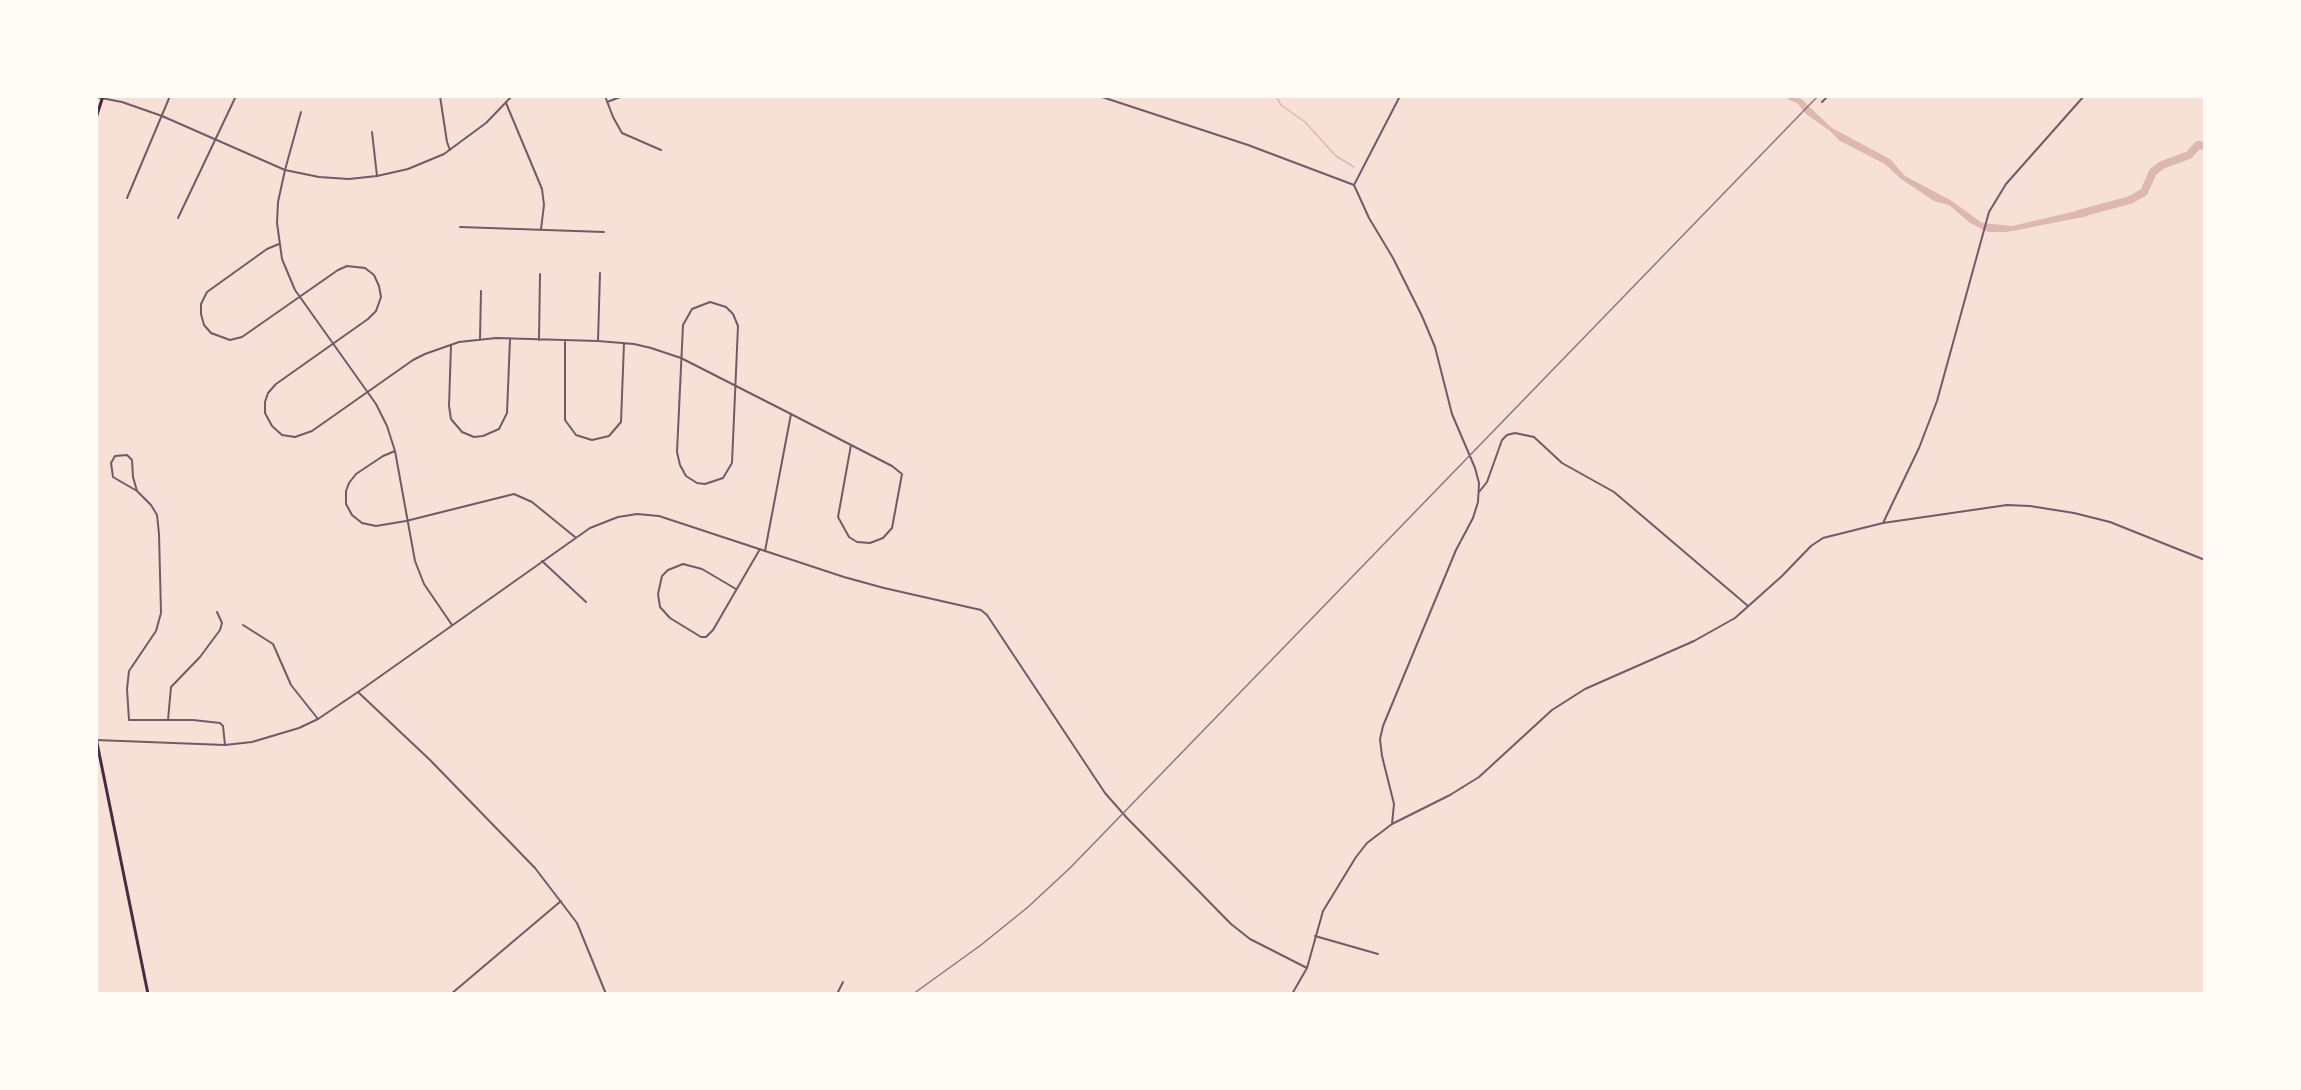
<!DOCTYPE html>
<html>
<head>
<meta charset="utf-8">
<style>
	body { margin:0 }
	#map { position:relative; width:2301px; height:1090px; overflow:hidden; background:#f7e1d7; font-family:"Fira Sans",sans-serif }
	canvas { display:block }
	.frame { position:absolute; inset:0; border:98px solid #fffaf5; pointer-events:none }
</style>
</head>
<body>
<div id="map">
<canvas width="2301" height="1090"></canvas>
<div class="frame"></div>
</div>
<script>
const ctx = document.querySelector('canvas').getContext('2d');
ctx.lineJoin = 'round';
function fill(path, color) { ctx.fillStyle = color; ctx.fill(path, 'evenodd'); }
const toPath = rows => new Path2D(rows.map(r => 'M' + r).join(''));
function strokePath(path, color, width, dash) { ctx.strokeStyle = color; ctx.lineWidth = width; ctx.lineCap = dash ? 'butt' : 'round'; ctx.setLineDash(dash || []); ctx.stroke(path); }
fill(toPath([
	[1785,96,1798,96,1832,128,1890,159,1905,176,1952,201,1982,223,2012,226,2085,209,2088,216,2007,232,1988,232,1970,223,1949,205,1934,201,1901,179,1885,164,1840,141,1830,131,1806,114,1797,103,1789,100]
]), '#dcb8b0');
strokePath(toPath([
	[1276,96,1281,105,1305,122,1336,156,1354,167]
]), '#dcb8b0', 1.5);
strokePath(toPath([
	[2078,214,2130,200,2144,192,2153,172,2162,165,2189,155,2198,145,2205,146]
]), '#dcb8b0', 8);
strokePath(toPath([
	[440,96,447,142,450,150],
	[605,96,613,117,622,133,661,150],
	[607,102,623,96],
	[1822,102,1828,96],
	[506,103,542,189,544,205,541,229],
	[301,112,285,170,278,202,277,223,282,259,295,290,376,404,387,426,395,451,415,561,424,584,452,625],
	[372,132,377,176],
	[127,198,170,96],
	[178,218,236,96],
	[460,227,604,232],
	[279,244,267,249,207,292,201,304,201,314,204,325,211,333,230,340,242,337,338,270,347,266,365,268,374,275,379,286,381,297,376,311,368,319,276,384,268,393,265,402,265,413,272,426,282,435,295,437,312,431,413,360,425,354,459,342,496,338,598,341,634,344,651,348,681,358,791,414,765,551],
	[710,302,726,307,733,314,738,326,732,463,723,478,705,484,697,483,686,476,680,465,677,452,683,325,692,309,710,302],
	[480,339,481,291],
	[539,340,540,274],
	[565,341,565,420,576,435,592,440,609,436,621,422,624,343],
	[598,341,600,273],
	[451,345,449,406,451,419,462,432,474,437,483,436,499,429,507,413,510,339],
	[791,414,851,445,892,466,902,474,892,528,883,538,870,543,857,542,849,537,838,517,851,445],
	[395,451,383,456,356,474,349,483,346,491,346,504,352,515,362,523,376,526,406,521,514,494,532,502,575,537],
	[137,491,133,477,132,460,127,455,115,456,111,463,113,477,137,491,151,505,157,515,159,534,161,613,156,631,129,671,127,689,129,720,193,720,220,723,223,726,225,745],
	[1479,492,1487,482,1502,440,1507,435,1515,433,1534,437,1562,463,1614,492,1748,606],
	[1883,523,1919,448,1937,401,1989,212,2006,184,2084,96],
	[542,561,586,602],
	[736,589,702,569,683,564,668,570,662,576,658,594,660,607,670,618,701,637,706,637,713,630,760,549],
	[243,625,273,644,291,685,318,719],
	[358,692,430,760,535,868,577,923,606,994],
	[168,720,171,687,200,657,220,630,222,623,217,612],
	[1392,824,1450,795,1479,777,1552,710,1585,689,1694,641,1735,618,1782,576,1811,546,1823,538,1883,523,2007,505,2030,506,2074,513,2110,522,2205,560],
	[1315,936,1378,954],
	[451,994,561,901],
	[837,994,843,982]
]), '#755966', 2);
strokePath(toPath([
	[1099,96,1248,145,1354,185],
	[96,97,122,102,162,116,285,170,319,177,349,179,377,176,408,169,444,154,486,123,512,96],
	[96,740,225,745,252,742,299,728,318,719,358,692,590,528,618,517,637,514,659,516,844,577,884,588,981,610,987,615,1105,793,1127,818,1231,924,1250,939,1307,968],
	[1292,994,1307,968,1323,911,1356,857,1367,843,1392,824,1394,804,1382,756,1380,739,1383,726,1456,550,1473,518,1478,502,1479,483,1475,468,1452,414,1435,347,1422,316,1393,258,1369,218,1354,185,1400,96]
]), '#755966', 2);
strokePath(toPath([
	[96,97,96,96],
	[96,118,103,96],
	[96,738,148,994]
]), '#4a2c40', 3);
strokePath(toPath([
	[913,994,981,945,1028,907,1070,868,1818,96]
]), '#8f747c', 1.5);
</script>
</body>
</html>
